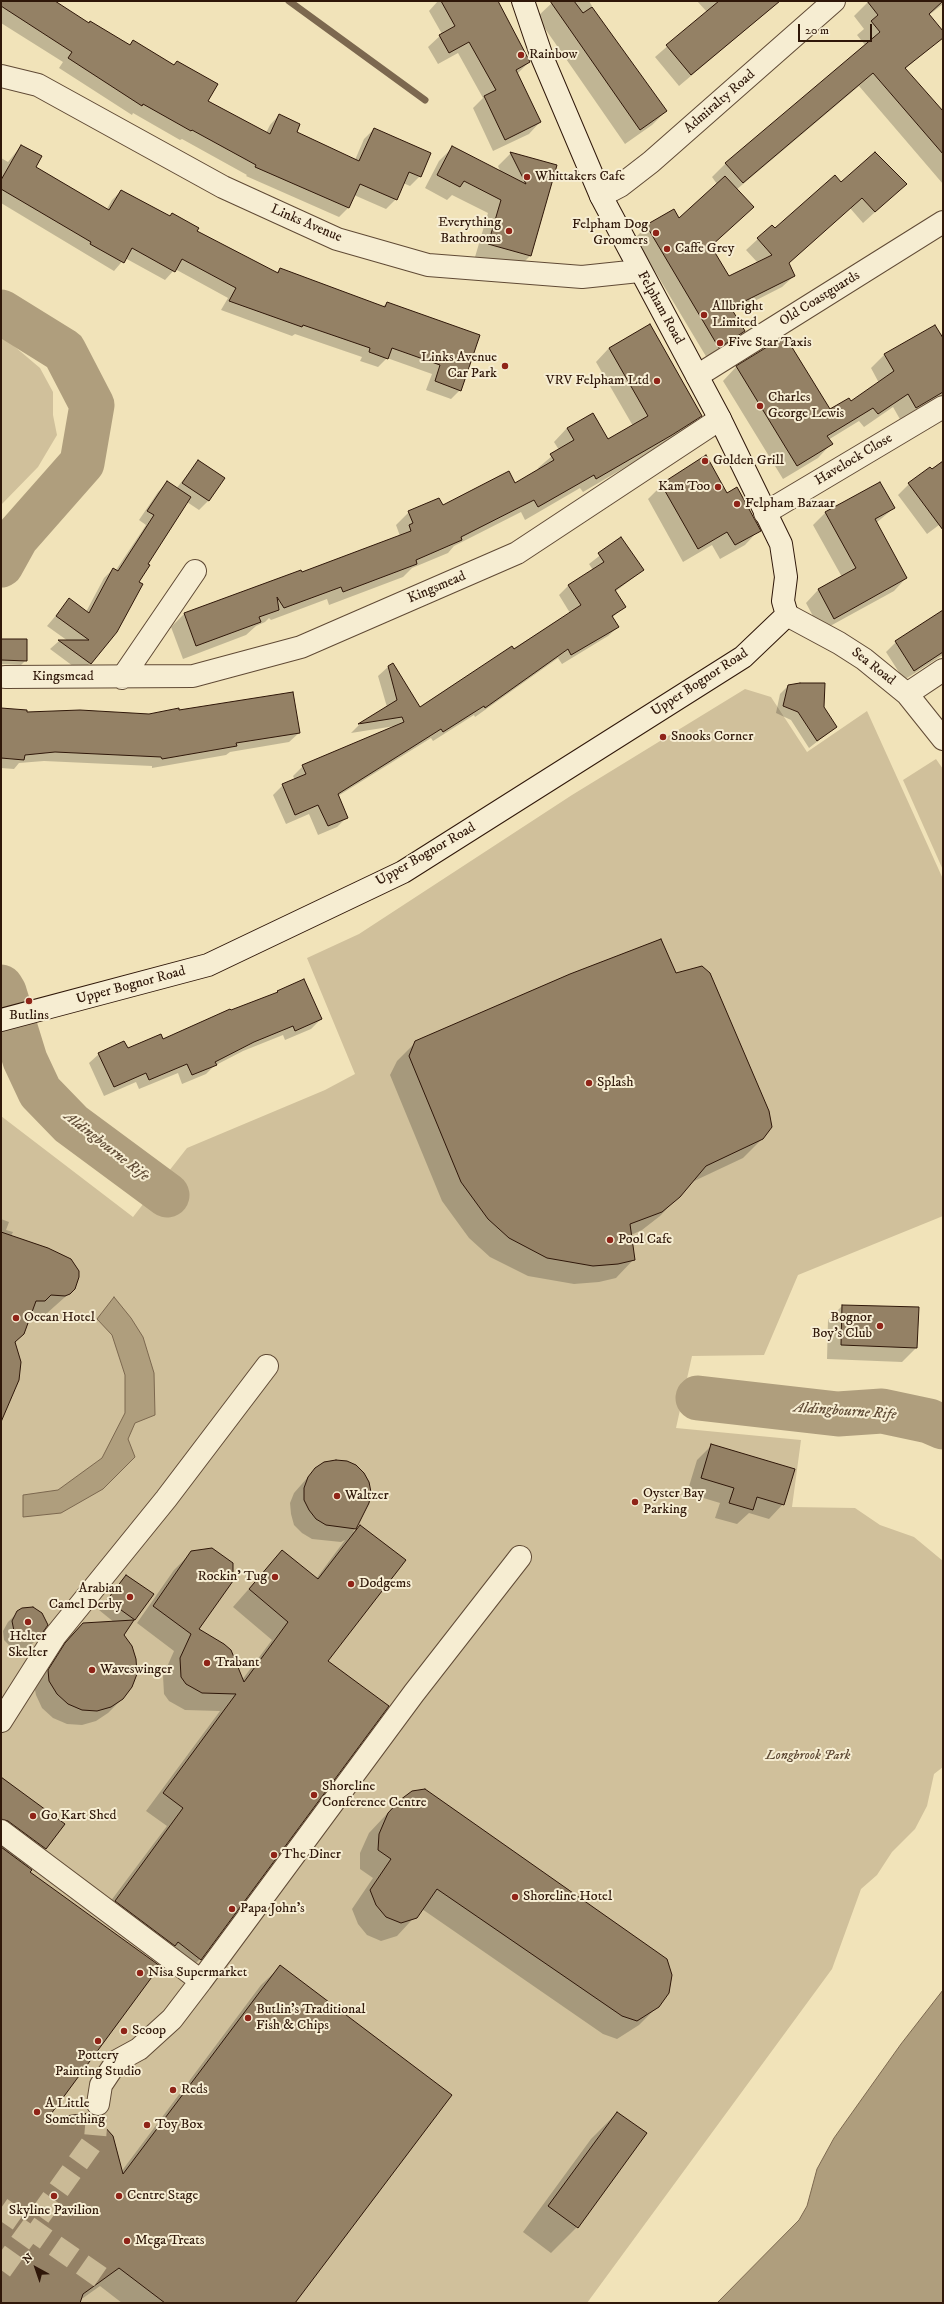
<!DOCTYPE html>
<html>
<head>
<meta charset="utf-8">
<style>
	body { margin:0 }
	#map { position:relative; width:944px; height:2304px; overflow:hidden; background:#f1e3b9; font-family:"IM FELL DW Pica",serif }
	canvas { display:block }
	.frame { position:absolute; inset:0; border:2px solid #2f1709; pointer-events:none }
	.north { position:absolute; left:16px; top:2248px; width:40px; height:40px; -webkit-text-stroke:3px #f6edd2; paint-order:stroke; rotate:320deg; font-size:11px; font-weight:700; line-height:16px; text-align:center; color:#2f1709 }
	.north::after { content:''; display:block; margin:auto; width:14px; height:18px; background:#2f1709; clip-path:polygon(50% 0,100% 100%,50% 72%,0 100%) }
	.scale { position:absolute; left:798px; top:24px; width:74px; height:18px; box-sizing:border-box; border:2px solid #2f1709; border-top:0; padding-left:5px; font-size:12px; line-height:14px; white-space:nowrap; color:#2f1709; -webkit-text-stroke:3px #f6edd2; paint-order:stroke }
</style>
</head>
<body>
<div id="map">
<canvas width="944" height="2304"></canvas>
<div class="frame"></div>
<div class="north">N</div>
<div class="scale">20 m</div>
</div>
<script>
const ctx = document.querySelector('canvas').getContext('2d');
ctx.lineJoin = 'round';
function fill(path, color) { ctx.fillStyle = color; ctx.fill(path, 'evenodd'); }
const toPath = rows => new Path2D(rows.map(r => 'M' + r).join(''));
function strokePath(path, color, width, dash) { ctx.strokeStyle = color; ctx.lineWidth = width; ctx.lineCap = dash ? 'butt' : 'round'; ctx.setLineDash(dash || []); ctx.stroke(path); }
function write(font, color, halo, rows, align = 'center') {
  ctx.font = font + ' "IM FELL DW Pica",serif'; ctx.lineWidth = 4; ctx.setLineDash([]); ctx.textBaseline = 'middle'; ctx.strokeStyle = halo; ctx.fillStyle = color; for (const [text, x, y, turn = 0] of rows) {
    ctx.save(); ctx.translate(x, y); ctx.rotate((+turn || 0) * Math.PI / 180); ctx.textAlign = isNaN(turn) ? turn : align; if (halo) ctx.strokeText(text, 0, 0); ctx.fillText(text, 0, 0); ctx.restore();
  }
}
fill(toPath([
	[1,335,40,368,53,392,53,415,57,435,38,467,1,505],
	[745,689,771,697,807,752,867,711,943,879,943,1216,798,1275,764,1355,692,1356,676,1428,801,1440,792,1507,855,1508,880,1525,914,1537,943,1561,943,1767,934,1774,927,1806,915,1829,892,1852,877,1875,861,1889,832,1969,587,2303,1,2303,1,1116,133,1217,187,1148,325,1090,355,1074,307,958,359,934,572,795],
	[936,759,943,769,943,870,903,780]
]), '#d0c09b');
const water = toPath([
	[114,1297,131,1318,143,1337,154,1373,155,1415,135,1423,128,1439,135,1457,103,1489,61,1513,23,1517,23,1495,58,1490,102,1458,125,1413,125,1375,112,1335,97,1319,114,1297],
	[943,1990,943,2303,717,2303,799,2220,807,2206,817,2169,834,2138,901,2044,943,1990]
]);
fill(water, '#af9e7d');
strokePath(water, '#7c684f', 1);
fill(toPath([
	[1,1,53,1,88,24,129,46,133,41,207,102,266,133,270,125,279,115,295,133,355,160,364,139,374,129,420,176,410,186,403,183,396,199,386,209,354,195,349,207,339,217,246,176,247,175,182,139,180,140,133,113,132,115,59,68,63,62,1,23],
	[438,1,497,1,529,62,517,74,540,122,529,134,493,151,473,108,483,98,458,53,438,64,428,47,442,34,429,11],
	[554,1,589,1,592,6,591,7,639,77,666,111,652,125,625,144,537,17],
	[697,1,780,1,679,86,655,57,707,12],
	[869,1,943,1,943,4,929,15,943,33,943,37,905,69,943,113,943,184,859,86,736,190,711,246,729,277,758,263,746,250,772,226,775,230,840,184,894,195,863,223,850,208,788,264,794,276,782,287,733,312,744,331,732,342,707,358,635,238,647,226,673,211,678,219,717,184,712,177,726,163,865,45,857,35,864,29,854,16],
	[21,146,35,167,107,209,112,200,121,191,276,273,280,269,382,307,387,303,479,336,460,390,451,399,426,390,432,374,387,358,378,367,360,361,362,357,295,334,292,336,221,310,228,298,175,269,165,280,125,258,114,271,1,203,1,158,8,162],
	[452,148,501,173,498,166,511,153,556,166,530,256,517,269,475,257,488,213,452,195,447,200,425,188,439,161],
	[650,325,701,415,688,429,658,448,583,492,580,488,525,520,521,512,454,546,448,553,412,568,403,577,329,605,327,599,271,620,269,618,265,622,256,626,246,635,183,659,171,627,184,614,301,573,400,536,396,525,409,512,442,506,514,484,539,470,538,468,559,450,554,442,567,428,607,440,633,426,596,362,609,348],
	[943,334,943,396,901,421,893,407,864,427,859,421,828,440,831,444,818,458,783,479,723,381,736,367,785,337,830,410,850,403,879,383,871,368,885,354],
	[198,461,209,500,199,510,187,502,147,564,90,663,81,672,50,649,59,641,68,641,47,626,69,600,86,612,104,578,113,569,116,570,146,525,139,520,158,492,168,482,176,489],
	[943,461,943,522,927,534,898,495,909,484],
	[662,485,727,494,759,530,745,545,720,559,712,545,683,562,648,499],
	[894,508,876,523,906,578,894,591,821,631,806,603,818,590,842,577,813,525,826,512],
	[621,539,643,570,615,592,624,606,612,618,618,627,608,636,562,664,558,658,475,717,474,715,433,741,431,738,338,796,347,817,337,827,318,835,309,814,286,824,273,795,283,785,295,780,293,776,303,766,395,726,351,733,359,725,387,707,378,676,388,667,393,665,419,708,570,613,559,595,568,586,593,570,589,564],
	[943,611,943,655,904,680,886,652,896,642],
	[1,640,26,660,21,665,1,664],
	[788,686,823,707,836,727,809,748,791,720,776,713,780,694],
	[1,709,26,713,149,715,178,711,299,733,289,742,230,752,226,755,152,768,152,766,44,761,19,763,14,769,1,768],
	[675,974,762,1139,743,1158,692,1182,660,1216,642,1230,631,1235,634,1259,616,1278,599,1282,574,1284,528,1276,490,1257,469,1238,442,1201,390,1075,397,1061,416,1042],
	[304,980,321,1019,311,1029,285,1040,283,1035,243,1051,214,1066,206,1074,182,1084,178,1073,139,1089,136,1082,104,1096,89,1063,99,1054,127,1050,162,1040,274,995],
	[1,1219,9,1222,6,1230,13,1232,11,1236,74,1289,46,1314,31,1313,14,1343,1,1409],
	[842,1306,916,1348,902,1362,827,1359,828,1320],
	[712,1445,783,1504,769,1519,749,1513,737,1524,715,1518,720,1503,687,1493,697,1460],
	[315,1469,368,1502,353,1532,360,1526,200,1959,183,1976,160,1959,157,1962,98,1918,167,1826,146,1811,220,1711,185,1710,169,1701,164,1694,163,1676,174,1651,137,1623,174,1570,192,1552,197,1630,242,1680,272,1640,233,1607,282,1551,316,1579,345,1540,341,1542,312,1539,302,1533,294,1525,291,1514,290,1503,294,1493],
	[126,1576,152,1595,122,1635,123,1698,108,1713,96,1721,82,1725,67,1724,53,1718,42,1708,36,1695,34,1685,67,1639,81,1625,115,1623,99,1610],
	[18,1612,37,1639,28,1648,11,1647,4,1640,3,1631,8,1622],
	[1,1778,64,1824,46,1849,27,1867,46,2119,121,2172,261,1985,280,1967,294,2303,122,2303,100,2286,76,2303,1,2303],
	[400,1800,658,2006,639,2025,617,2039,603,2034,422,1909,397,1936,381,1941,367,1935,358,1924,352,1909,373,1878,360,1869,360,1853,369,1833],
	[617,2113,577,2227,551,2253,523,2232,591,2139]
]), '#0003');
strokePath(toPath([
	[289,1,425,100]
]), '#7c684f', 7);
strokePath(toPath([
	[1,312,64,351,92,405,82,463,16,538,1,565],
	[1,987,4,992,25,1060,40,1092,71,1124,167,1195],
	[698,1398,838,1414,882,1411,929,1421,943,1427]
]), '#af9e7d', 45);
const building = toPath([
	[1,1,55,1,89,23,90,21,130,45,133,40,174,65,177,61,218,84,208,101,270,134,279,114,300,124,297,132,359,161,374,128,431,153,421,177,409,172,397,200,360,184,349,208,255,167,256,165,192,130,191,131,143,104,142,106,68,58,72,52,1,6,1,1],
	[441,1,498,1,530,62,516,70,541,122,505,140,484,96,496,90,469,42,449,53,439,35,455,26,441,1],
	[550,1,574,1,583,13,592,7,667,111,640,130,550,1],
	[719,1,780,1,691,75,666,45,719,1],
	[867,1,943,1,929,14,943,31,943,38,905,68,943,111,943,154,873,73,743,183,725,163,880,32,871,21,878,15,867,1],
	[21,145,42,156,36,167,109,210,121,190,170,216,172,213,199,228,197,231,278,273,280,268,385,307,387,302,480,335,461,391,435,381,440,365,392,348,388,359,369,352,370,348,303,325,302,327,229,301,236,288,182,259,175,272,132,248,124,263,90,244,91,242,1,189,1,180,21,145],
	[452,146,526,184,510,152,557,165,531,256,488,244,501,200,464,181,460,187,437,175,452,146],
	[875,152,907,184,875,212,862,198,789,263,795,276,731,308,745,331,719,348,646,225,674,209,679,218,725,176,754,207,711,246,729,276,772,255,757,238,772,225,775,228,835,175,841,182,875,152],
	[650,324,702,416,672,435,596,479,594,475,538,507,534,500,461,537,462,540,416,560,417,564,343,592,341,587,284,608,277,597,279,610,259,617,261,622,196,646,184,613,301,570,302,572,411,531,409,525,413,523,408,511,439,498,443,505,509,471,515,483,554,460,550,454,574,440,567,428,593,413,608,439,648,416,609,348,650,324],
	[935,325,943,338,943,392,916,408,908,394,878,414,873,408,827,436,833,444,797,466,736,366,785,336,830,409,849,398,851,401,894,371,884,354,935,325],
	[706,455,727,493,737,487,761,531,735,545,727,532,698,549,661,484,706,455],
	[198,460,225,478,209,501,182,483,198,460],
	[943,461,943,530,908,483,930,467,932,469,943,461],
	[167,481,191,497,148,564,150,565,139,582,143,584,117,632,91,664,58,640,89,640,56,616,69,598,89,613,113,568,118,571,154,515,147,511,167,481],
	[880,482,895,508,875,519,907,578,834,619,818,589,856,568,825,512,880,482],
	[621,537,644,570,615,590,626,607,612,616,619,627,571,655,568,649,485,708,484,706,443,732,441,729,338,794,348,818,328,826,318,805,295,815,282,784,306,774,302,765,404,722,402,717,358,724,397,700,388,666,393,663,420,707,512,646,514,649,581,605,568,585,604,562,598,553,621,537],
	[943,610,943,652,914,671,895,641,943,610],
	[1,639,27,639,27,661,1,660,1,639],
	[800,683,825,683,824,707,837,727,817,741,798,712,783,706,788,685,800,683],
	[293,692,300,733,236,743,237,746,162,759,161,757,55,752,25,755,24,760,1,758,1,708,27,710,27,712,80,710,149,714,179,708,179,710,293,692],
	[661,939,676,973,702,966,710,973,769,1111,772,1127,763,1139,706,1166,680,1197,662,1212,630,1224,635,1260,618,1264,593,1266,547,1258,509,1238,488,1219,461,1182,409,1056,415,1041,570,974,661,939],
	[304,979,322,1019,295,1031,293,1026,254,1042,215,1062,217,1065,192,1075,187,1064,149,1080,146,1073,114,1087,98,1053,124,1041,128,1048,161,1034,163,1039,230,1009,231,1010,278,992,277,991,304,979],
	[1,1232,48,1248,71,1259,79,1271,79,1277,75,1289,70,1294,65,1296,51,1295,45,1301,36,1301,24,1334,15,1342,21,1362,19,1380,1,1422,1,1232],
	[842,1305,919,1307,917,1348,841,1345,842,1305],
	[711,1444,795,1469,784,1505,757,1497,753,1510,729,1503,734,1488,701,1478,711,1444],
	[336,1460,347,1461,356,1465,364,1473,369,1482,371,1492,369,1503,356,1529,326,1525,316,1519,309,1510,304,1500,304,1488,308,1477,315,1468,324,1462,336,1460],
	[360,1525,406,1560,328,1661,389,1706,201,1960,178,1942,175,1946,115,1901,183,1808,163,1793,236,1694,202,1693,186,1684,181,1677,180,1658,191,1634,153,1606,191,1551,212,1548,233,1563,233,1581,199,1629,224,1644,231,1650,244,1682,288,1622,249,1589,282,1550,318,1579,360,1525],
	[126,1575,154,1594,135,1620,107,1600,126,1575],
	[33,1607,42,1613,48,1625,38,1639,26,1640,21,1638,14,1631,12,1621,17,1611,22,1608,33,1607],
	[134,1620,124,1635,132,1646,136,1659,137,1674,132,1687,123,1699,111,1707,97,1711,82,1710,68,1704,57,1694,49,1681,48,1670,65,1643,83,1623,134,1620],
	[1,1777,65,1824,46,1849,8,1821,1,1819,1,1777],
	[425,1789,667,1959,672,1975,669,1993,659,2007,637,2021,622,2016,437,1889,417,1918,401,1923,386,1917,376,1905,370,1890,391,1859,378,1850,379,1834,388,1813,400,1800,412,1791,425,1789],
	[1,1847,32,1870,30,1872,160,1966,48,2118,90,2113,95,2116,113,2136,123,2174,280,1965,452,2095,295,2303,165,2303,119,2268,83,2294,80,2303,1,2303,1,1847],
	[617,2112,647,2133,578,2228,548,2206,617,2112]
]);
fill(building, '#948165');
strokePath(building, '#2f1709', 1);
strokePath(toPath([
	[1,2208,103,2279],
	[1,2270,95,2139,98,2104]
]), '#caba96', 22, [22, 11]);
const street = toPath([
	[1,76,38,85,223,187,337,239,428,265,582,277,639,271],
	[601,196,620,186,651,162,834,1],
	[697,376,943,222],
	[765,513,943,407],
	[787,615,839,643,864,659,907,694,943,739],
	[5,677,193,676,301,647,517,553,720,419],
	[122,678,195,571],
	[907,694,943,670],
	[1,1721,55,1636,166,1499,267,1366],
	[1,1831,201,1981,172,2019,139,2049,117,2061,101,2085,98,2104],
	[201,1981,414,1693,520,1557]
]);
const secondary = toPath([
	[1,1020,208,965,403,872,743,657,787,615,783,601,786,577,781,544,720,419,601,196,542,57,523,1]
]);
strokePath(street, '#604a35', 24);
strokePath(secondary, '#2f1709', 24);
strokePath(street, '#f6edd2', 22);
strokePath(secondary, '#f6edd2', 22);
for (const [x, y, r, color] of [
	[521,55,4,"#8f2418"],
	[527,177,4,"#8f2418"],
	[509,231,4,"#8f2418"],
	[656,233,4,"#8f2418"],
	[667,249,4,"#8f2418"],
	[704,315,4,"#8f2418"],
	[720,343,4,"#8f2418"],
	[505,366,4,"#8f2418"],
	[657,381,4,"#8f2418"],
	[760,406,4,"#8f2418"],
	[705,461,4,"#8f2418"],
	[718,487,4,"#8f2418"],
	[737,504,4,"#8f2418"],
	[663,737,4,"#8f2418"],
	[29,1001,4,"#8f2418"],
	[589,1083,4,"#8f2418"],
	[610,1240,4,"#8f2418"],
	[16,1318,4,"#8f2418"],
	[880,1326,4,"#8f2418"],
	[337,1496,4,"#8f2418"],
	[635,1502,4,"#8f2418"],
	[275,1577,4,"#8f2418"],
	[351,1584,4,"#8f2418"],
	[130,1597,4,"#8f2418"],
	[28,1622,4,"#8f2418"],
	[207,1663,4,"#8f2418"],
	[92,1670,4,"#8f2418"],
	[314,1795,4,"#8f2418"],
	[33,1816,4,"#8f2418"],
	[274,1855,4,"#8f2418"],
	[515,1897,4,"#8f2418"],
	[232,1909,4,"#8f2418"],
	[140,1973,4,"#8f2418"],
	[248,2018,4,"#8f2418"],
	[124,2031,4,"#8f2418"],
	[98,2041,4,"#8f2418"],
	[173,2090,4,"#8f2418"],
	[37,2112,4,"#8f2418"],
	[147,2125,4,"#8f2418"],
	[54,2196,4,"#8f2418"],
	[119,2196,4,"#8f2418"],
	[127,2241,4,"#8f2418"]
]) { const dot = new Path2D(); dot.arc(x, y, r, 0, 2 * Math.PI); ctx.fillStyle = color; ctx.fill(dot); strokePath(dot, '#f6edd2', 1.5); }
write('14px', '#2f1709', '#f6edd2', [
	["Rainbow",529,55],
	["Whittakers Cafe",535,177],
	["Everything",501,223,"right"],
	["Bathrooms",501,239,"right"],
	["Felpham Dog",648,225,"right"],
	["Groomers",648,241,"right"],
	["Caffe Grey",675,249],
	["Allbright",712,307],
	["Limited",712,323],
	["Five Star Taxis",728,343],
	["Links Avenue",497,358,"right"],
	["Car Park",497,374,"right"],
	["VRV Felpham Ltd",649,381,"right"],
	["Charles",768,398],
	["George Lewis",768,414],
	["Golden Grill",713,461],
	["Kam Too",710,487,"right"],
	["Felpham Bazaar",745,504],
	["Snooks Corner",671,737],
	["Butlins",29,1016,"center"],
	["Splash",597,1083],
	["Pool Cafe",618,1240],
	["Ocean Hotel",24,1318],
	["Bognor",872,1318,"right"],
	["Boy's Club",872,1334,"right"],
	["Oyster Bay",643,1494],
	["Parking",643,1510],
	["Waltzer",345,1496],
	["Rockin' Tug",267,1577,"right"],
	["Dodgems",359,1584],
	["Arabian",122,1589,"right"],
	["Camel Derby",122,1605,"right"],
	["Helter",28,1637,"center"],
	["Skelter",28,1653,"center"],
	["Trabant",215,1663],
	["Waveswinger",100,1670],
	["Shoreline",322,1787],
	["Conference Centre",322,1803],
	["Go Kart Shed",41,1816],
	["The Diner",282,1855],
	["Shoreline Hotel",523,1897],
	["Papa John's",240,1909],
	["Nisa Supermarket",148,1973],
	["Butlin’s Traditional",256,2010],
	["Fish & Chips",256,2026],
	["Scoop",132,2031],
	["Pottery",98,2056,"center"],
	["Painting Studio",98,2072,"center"],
	["Reds",181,2090],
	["A Little",45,2104],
	["Something",45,2120],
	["Toy Box",155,2125],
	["Centre Stage",127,2196],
	["Skyline Pavilion",54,2211,"center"],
	["Mega Treats",135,2241]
], 'left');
write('14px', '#2f1709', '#f6edd2', [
	["Admiralty Road",720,102,-41],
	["Links Avenue",306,224,23],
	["Old Coastguards",820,299,-32],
	["Felpham Road",660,308,61],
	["Havelock Close",854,460,-31],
	["Kingsmead",437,588,-23],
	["Sea Road",873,667,38],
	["Kingsmead",63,677],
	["Upper Bognor Road",700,683,-33],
	["Upper Bognor Road",426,855,-30],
	["Upper Bognor Road",131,986,-15]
]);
write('italic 14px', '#5f4a35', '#f6edd2', [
	["Longbrook Park",808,1756]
]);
write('italic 15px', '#624d37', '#f6edd2', [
	["Aldingbourne Rife",106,1147,38],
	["Aldingbourne Rife",845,1412,4]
]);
</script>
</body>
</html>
